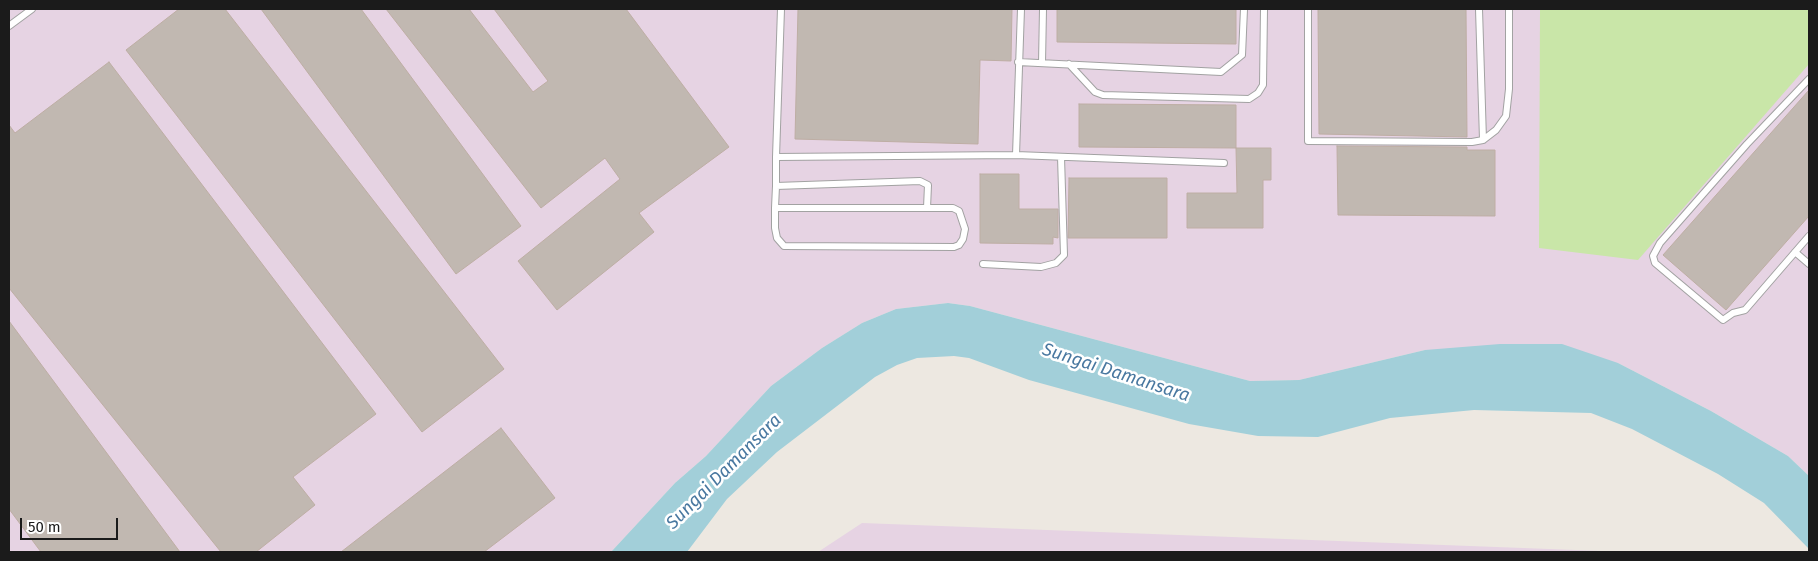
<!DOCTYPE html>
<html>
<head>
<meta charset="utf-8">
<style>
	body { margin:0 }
	#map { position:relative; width:1818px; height:561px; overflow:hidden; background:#ede8e1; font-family:"Fira Sans",sans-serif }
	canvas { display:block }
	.frame { position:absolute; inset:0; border:10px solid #1b1b1b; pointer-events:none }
	.scale { position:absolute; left:20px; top:518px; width:98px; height:22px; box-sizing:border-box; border:2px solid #1b1b1b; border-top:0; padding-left:6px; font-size:15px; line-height:18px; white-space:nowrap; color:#1b1b1b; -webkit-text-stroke:4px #fff; paint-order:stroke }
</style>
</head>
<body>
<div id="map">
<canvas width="1818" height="561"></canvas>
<div class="frame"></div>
<div class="scale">50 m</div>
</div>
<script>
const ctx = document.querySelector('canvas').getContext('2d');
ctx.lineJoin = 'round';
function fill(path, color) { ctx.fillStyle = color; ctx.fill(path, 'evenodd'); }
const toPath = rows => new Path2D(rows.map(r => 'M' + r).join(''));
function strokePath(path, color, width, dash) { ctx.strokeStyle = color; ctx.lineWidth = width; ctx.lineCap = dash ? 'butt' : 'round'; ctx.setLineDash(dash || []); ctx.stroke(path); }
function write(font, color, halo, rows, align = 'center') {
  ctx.font = font + ' "Fira Sans",sans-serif'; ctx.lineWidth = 5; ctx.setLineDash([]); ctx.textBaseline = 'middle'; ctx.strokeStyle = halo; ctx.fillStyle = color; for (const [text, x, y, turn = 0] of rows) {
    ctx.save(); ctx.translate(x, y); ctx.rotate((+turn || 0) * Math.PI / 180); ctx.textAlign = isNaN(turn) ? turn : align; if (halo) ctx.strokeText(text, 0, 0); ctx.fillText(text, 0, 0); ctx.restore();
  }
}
fill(toPath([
	[9,9,1809,9,1809,476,1788,456,1711,411,1618,363,1425,350,1299,380,1250,381,970,306,948,303,896,309,862,323,822,348,771,386,706,456,675,483,611,552,9,552],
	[862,523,1602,551,1605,552,818,552]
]), '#e6d3e3');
fill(toPath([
	[1540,9,1809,9,1809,64,1638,260,1539,248]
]), '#c9e6a8');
fill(toPath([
	[948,303,970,306,1250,381,1299,380,1425,350,1500,344,1562,344,1618,363,1711,411,1788,456,1809,476,1809,549,1764,503,1718,474,1632,429,1591,413,1474,410,1390,418,1318,437,1258,436,1189,424,1029,380,969,358,954,356,917,358,897,365,875,377,777,452,727,499,687,552,611,552,675,483,706,456,771,386,822,348,862,323,896,309]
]), '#a2cfd9');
const building = toPath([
	[179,9,225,9,504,369,422,432,126,50,179,9],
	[261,9,361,9,521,226,456,274,261,9],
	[386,9,469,9,533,92,548,81,494,9,626,9,729,147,639,213,654,232,557,310,518,261,620,179,605,158,541,208,386,9],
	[798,9,1012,9,1011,61,980,60,978,144,795,139,798,9],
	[1057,9,1236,9,1236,44,1057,42,1057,9],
	[1318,9,1466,9,1467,137,1319,134,1318,9],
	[109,62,376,414,293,477,315,505,256,552,221,552,9,288,9,125,15,133,109,62],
	[1809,90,1809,216,1726,310,1663,255,1809,90],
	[1079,104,1236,105,1236,148,1079,147,1079,104],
	[1337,146,1467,147,1467,150,1495,150,1495,216,1338,215,1337,146],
	[1236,148,1271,148,1271,180,1263,180,1263,228,1187,228,1187,193,1237,193,1236,148],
	[980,174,1019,174,1019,209,1058,209,1058,238,1053,237,1053,244,980,243,980,174],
	[1069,178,1167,178,1167,238,1068,238,1069,178],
	[9,321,180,552,41,552,9,509,9,321],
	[501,428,555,498,484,552,341,552,501,428]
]);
fill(building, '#c1b8b1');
strokePath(building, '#beaea4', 1);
const service = toPath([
	[1308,9,1308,141,1472,142,1483,140,1496,130,1506,116,1509,89,1509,9],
	[1479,9,1483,140],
	[9,26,32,9],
	[1018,62,1221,72,1242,55,1244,9],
	[1042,63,1043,9],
	[1069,64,1095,92,1103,95,1249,99,1258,93,1263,85,1264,9],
	[1809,79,1747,144,1660,243,1653,256,1655,263,1723,320,1733,313,1745,310,1809,236],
	[1016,155,1224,163],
	[776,157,1016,155,1021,9],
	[776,186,920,181,928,185,927,208],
	[775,208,953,208,959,211,965,229,963,239,959,245,954,247,784,246,777,238,775,228,775,208,776,186,776,157,781,9],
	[1795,252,1809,264],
	[983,264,1041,267,1056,263,1064,255,1061,157]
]);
strokePath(service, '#a2a2a2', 8);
strokePath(service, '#fff', 6);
write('italic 18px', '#4978a0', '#fff', [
	["Sungai Damansara",1116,373,18],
	["Sungai Damansara",724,472,-45]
]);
</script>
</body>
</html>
